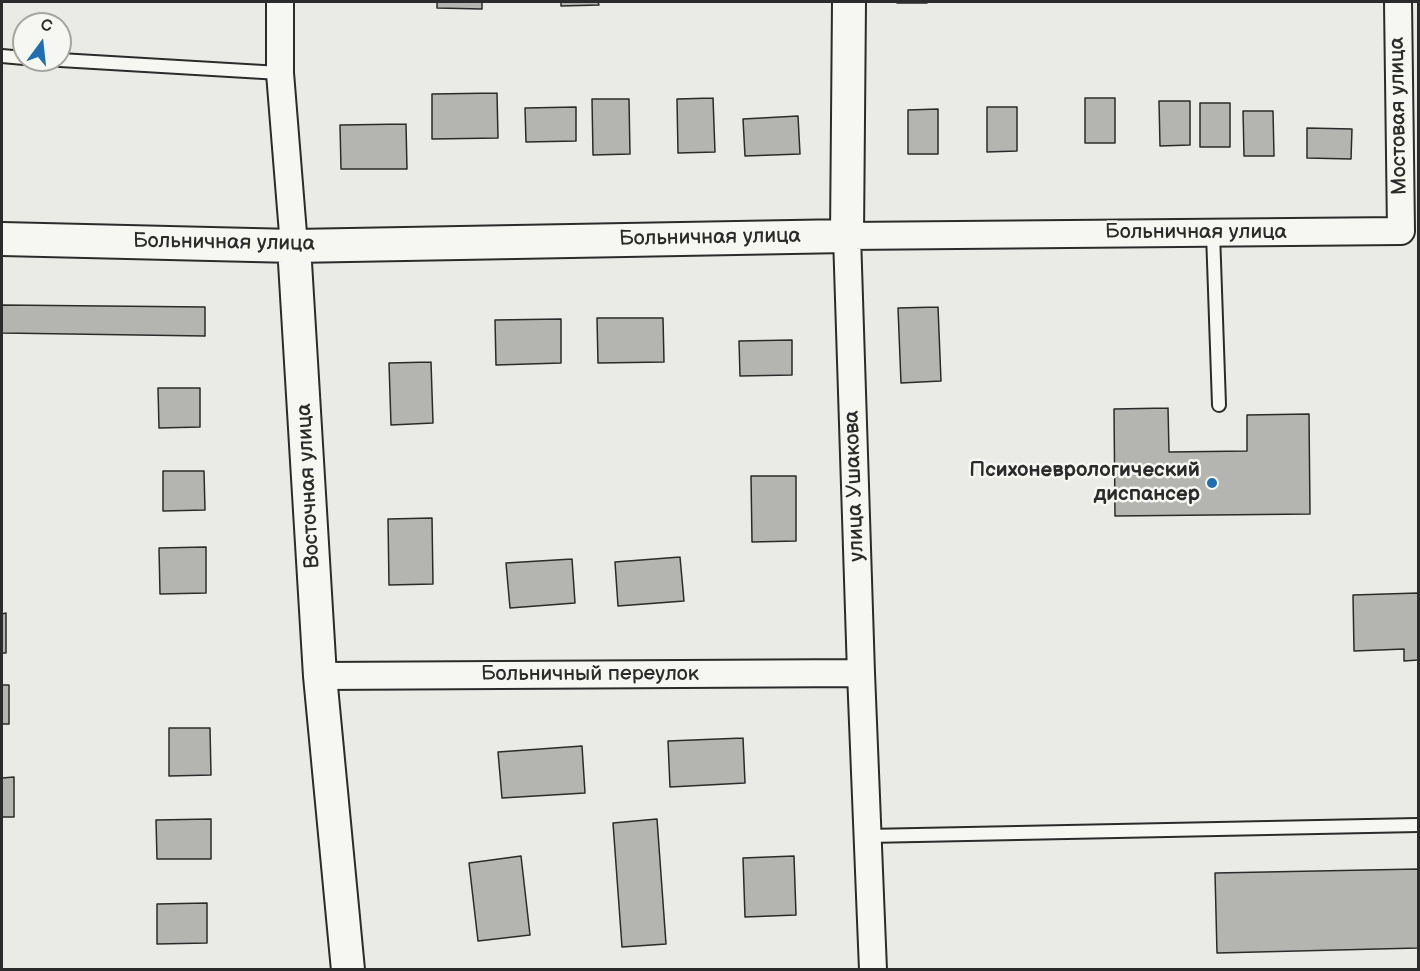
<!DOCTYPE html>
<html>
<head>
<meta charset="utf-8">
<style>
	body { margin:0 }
	#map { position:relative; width:1420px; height:971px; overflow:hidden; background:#eaeae6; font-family:"Balsamiq Sans",sans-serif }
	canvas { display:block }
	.frame { position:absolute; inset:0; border:3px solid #2b2b2b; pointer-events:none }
	.north { position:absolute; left:12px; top:12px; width:60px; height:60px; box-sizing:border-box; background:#f6f6f2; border:2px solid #a5a5a2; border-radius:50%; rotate:15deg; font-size:16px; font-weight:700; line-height:24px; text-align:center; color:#2b2b2b }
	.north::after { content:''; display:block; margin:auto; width:21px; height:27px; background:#1f6fb2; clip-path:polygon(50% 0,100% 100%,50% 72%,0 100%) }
</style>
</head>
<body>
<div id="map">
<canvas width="1420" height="971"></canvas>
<div class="frame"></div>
<div class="north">С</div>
</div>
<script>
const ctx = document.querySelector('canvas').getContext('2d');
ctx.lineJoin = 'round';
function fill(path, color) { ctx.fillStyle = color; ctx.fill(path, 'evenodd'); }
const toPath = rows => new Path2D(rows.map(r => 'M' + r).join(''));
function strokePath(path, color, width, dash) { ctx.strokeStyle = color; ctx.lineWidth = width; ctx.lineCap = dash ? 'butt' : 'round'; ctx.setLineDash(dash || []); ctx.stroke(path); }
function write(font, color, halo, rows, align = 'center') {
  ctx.font = font + ' "Balsamiq Sans",sans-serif'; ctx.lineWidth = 5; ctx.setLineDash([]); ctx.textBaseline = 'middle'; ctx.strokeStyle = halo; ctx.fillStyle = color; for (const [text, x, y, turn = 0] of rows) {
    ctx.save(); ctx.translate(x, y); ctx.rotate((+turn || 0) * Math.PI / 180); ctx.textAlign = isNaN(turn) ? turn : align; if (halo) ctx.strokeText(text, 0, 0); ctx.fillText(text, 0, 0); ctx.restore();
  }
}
const building = toPath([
	[437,2,482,2,482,9,437,8,437,2],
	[561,2,598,2,599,5,561,6,561,2],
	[897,2,927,2,927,3,897,3,897,2],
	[497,93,498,138,432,139,432,94,497,93],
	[713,98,715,152,678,153,677,99,713,98],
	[1085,98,1115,98,1115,143,1085,143,1085,98],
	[592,99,629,99,630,154,593,155,592,99],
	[1159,101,1190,101,1190,145,1160,146,1159,101],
	[1200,103,1230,103,1230,147,1200,147,1200,103],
	[576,107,576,141,526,142,525,108,576,107],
	[987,107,1017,107,1017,151,987,152,987,107],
	[938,109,938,154,908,154,908,110,938,109],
	[1243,111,1273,111,1274,156,1244,156,1243,111],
	[798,116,800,154,745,156,743,119,798,116],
	[406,124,407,169,341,169,340,125,406,124],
	[1307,128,1352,129,1351,159,1307,158,1307,128],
	[2,305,205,307,205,336,2,333,2,305],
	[938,307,941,381,901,383,898,308,938,307],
	[597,318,663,318,664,362,598,363,597,318],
	[561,319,561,363,496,365,495,320,561,319],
	[792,340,792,375,740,376,739,341,792,340],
	[431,362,433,423,391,425,389,363,431,362],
	[158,388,200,388,200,427,159,428,158,388],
	[1168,408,1169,452,1247,451,1247,415,1309,414,1310,514,1115,516,1114,409,1168,408],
	[163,471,204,471,205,510,163,511,163,471],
	[751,476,796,476,796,541,752,542,751,476],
	[432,518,433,584,389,585,388,519,432,518],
	[206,547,206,593,160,594,159,548,206,547],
	[680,557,684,601,618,606,615,562,680,557],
	[572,559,575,603,510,608,506,563,572,559],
	[1418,593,1418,660,1404,661,1404,649,1354,651,1353,595,1418,593],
	[6,613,6,653,2,653,2,614,6,613],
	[2,685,9,685,9,724,2,724,2,685],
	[169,728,210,728,211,775,169,776,169,728],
	[743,738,745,783,670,787,668,741,743,738],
	[582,746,585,793,502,798,498,752,582,746],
	[14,777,14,817,2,817,2,778,14,777],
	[211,819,211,859,157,859,156,820,211,819],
	[657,819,666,944,622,947,613,823,657,819],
	[521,856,530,935,478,941,469,863,521,856],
	[794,856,796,915,745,917,743,858,794,856],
	[1418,869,1418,948,1217,953,1215,873,1418,869],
	[207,903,207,943,157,944,157,904,207,903]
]);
fill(building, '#b4b4b1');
strokePath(building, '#2b2b2b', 1.5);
const service = toPath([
	[2,56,24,58],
	[60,60,280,73],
	[1213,233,1219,405],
	[867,836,1418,825]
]);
const minor = toPath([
	[280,2,280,73,294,246],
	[320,676,861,673],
	[873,970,861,673,847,236,1401,231,1398,2]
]);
const tertiary = toPath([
	[2,239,294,246,847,236,849,2],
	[294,246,320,676,348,970]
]);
strokePath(service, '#2b2b2b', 16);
strokePath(minor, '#2b2b2b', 30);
strokePath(tertiary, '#2b2b2b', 36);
strokePath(service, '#f6f6f2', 12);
strokePath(minor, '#f6f6f2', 26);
strokePath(tertiary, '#f6f6f2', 32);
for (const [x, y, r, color] of [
	[1212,483,6,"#1f6fb2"]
]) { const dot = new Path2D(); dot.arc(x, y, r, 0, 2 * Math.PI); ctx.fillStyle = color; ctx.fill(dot); strokePath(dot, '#f6f6f2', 2); }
write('21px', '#2b2b2b', '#f6f6f2', [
	["Мостовая улица",1399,116,-91],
	["Больничная улица",1196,233],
	["Больничная улица",710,238,-1],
	["Больничная улица",224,243,1],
	["Восточная улица",309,486,-93],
	["улица Ушакова",855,486,-92],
	["Больничный переулок",590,675]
]);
write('bold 21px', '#2b2b2b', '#f6f6f2', [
	["Психоневрологический",1200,471],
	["диспансер",1200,495]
], 'right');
</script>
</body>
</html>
